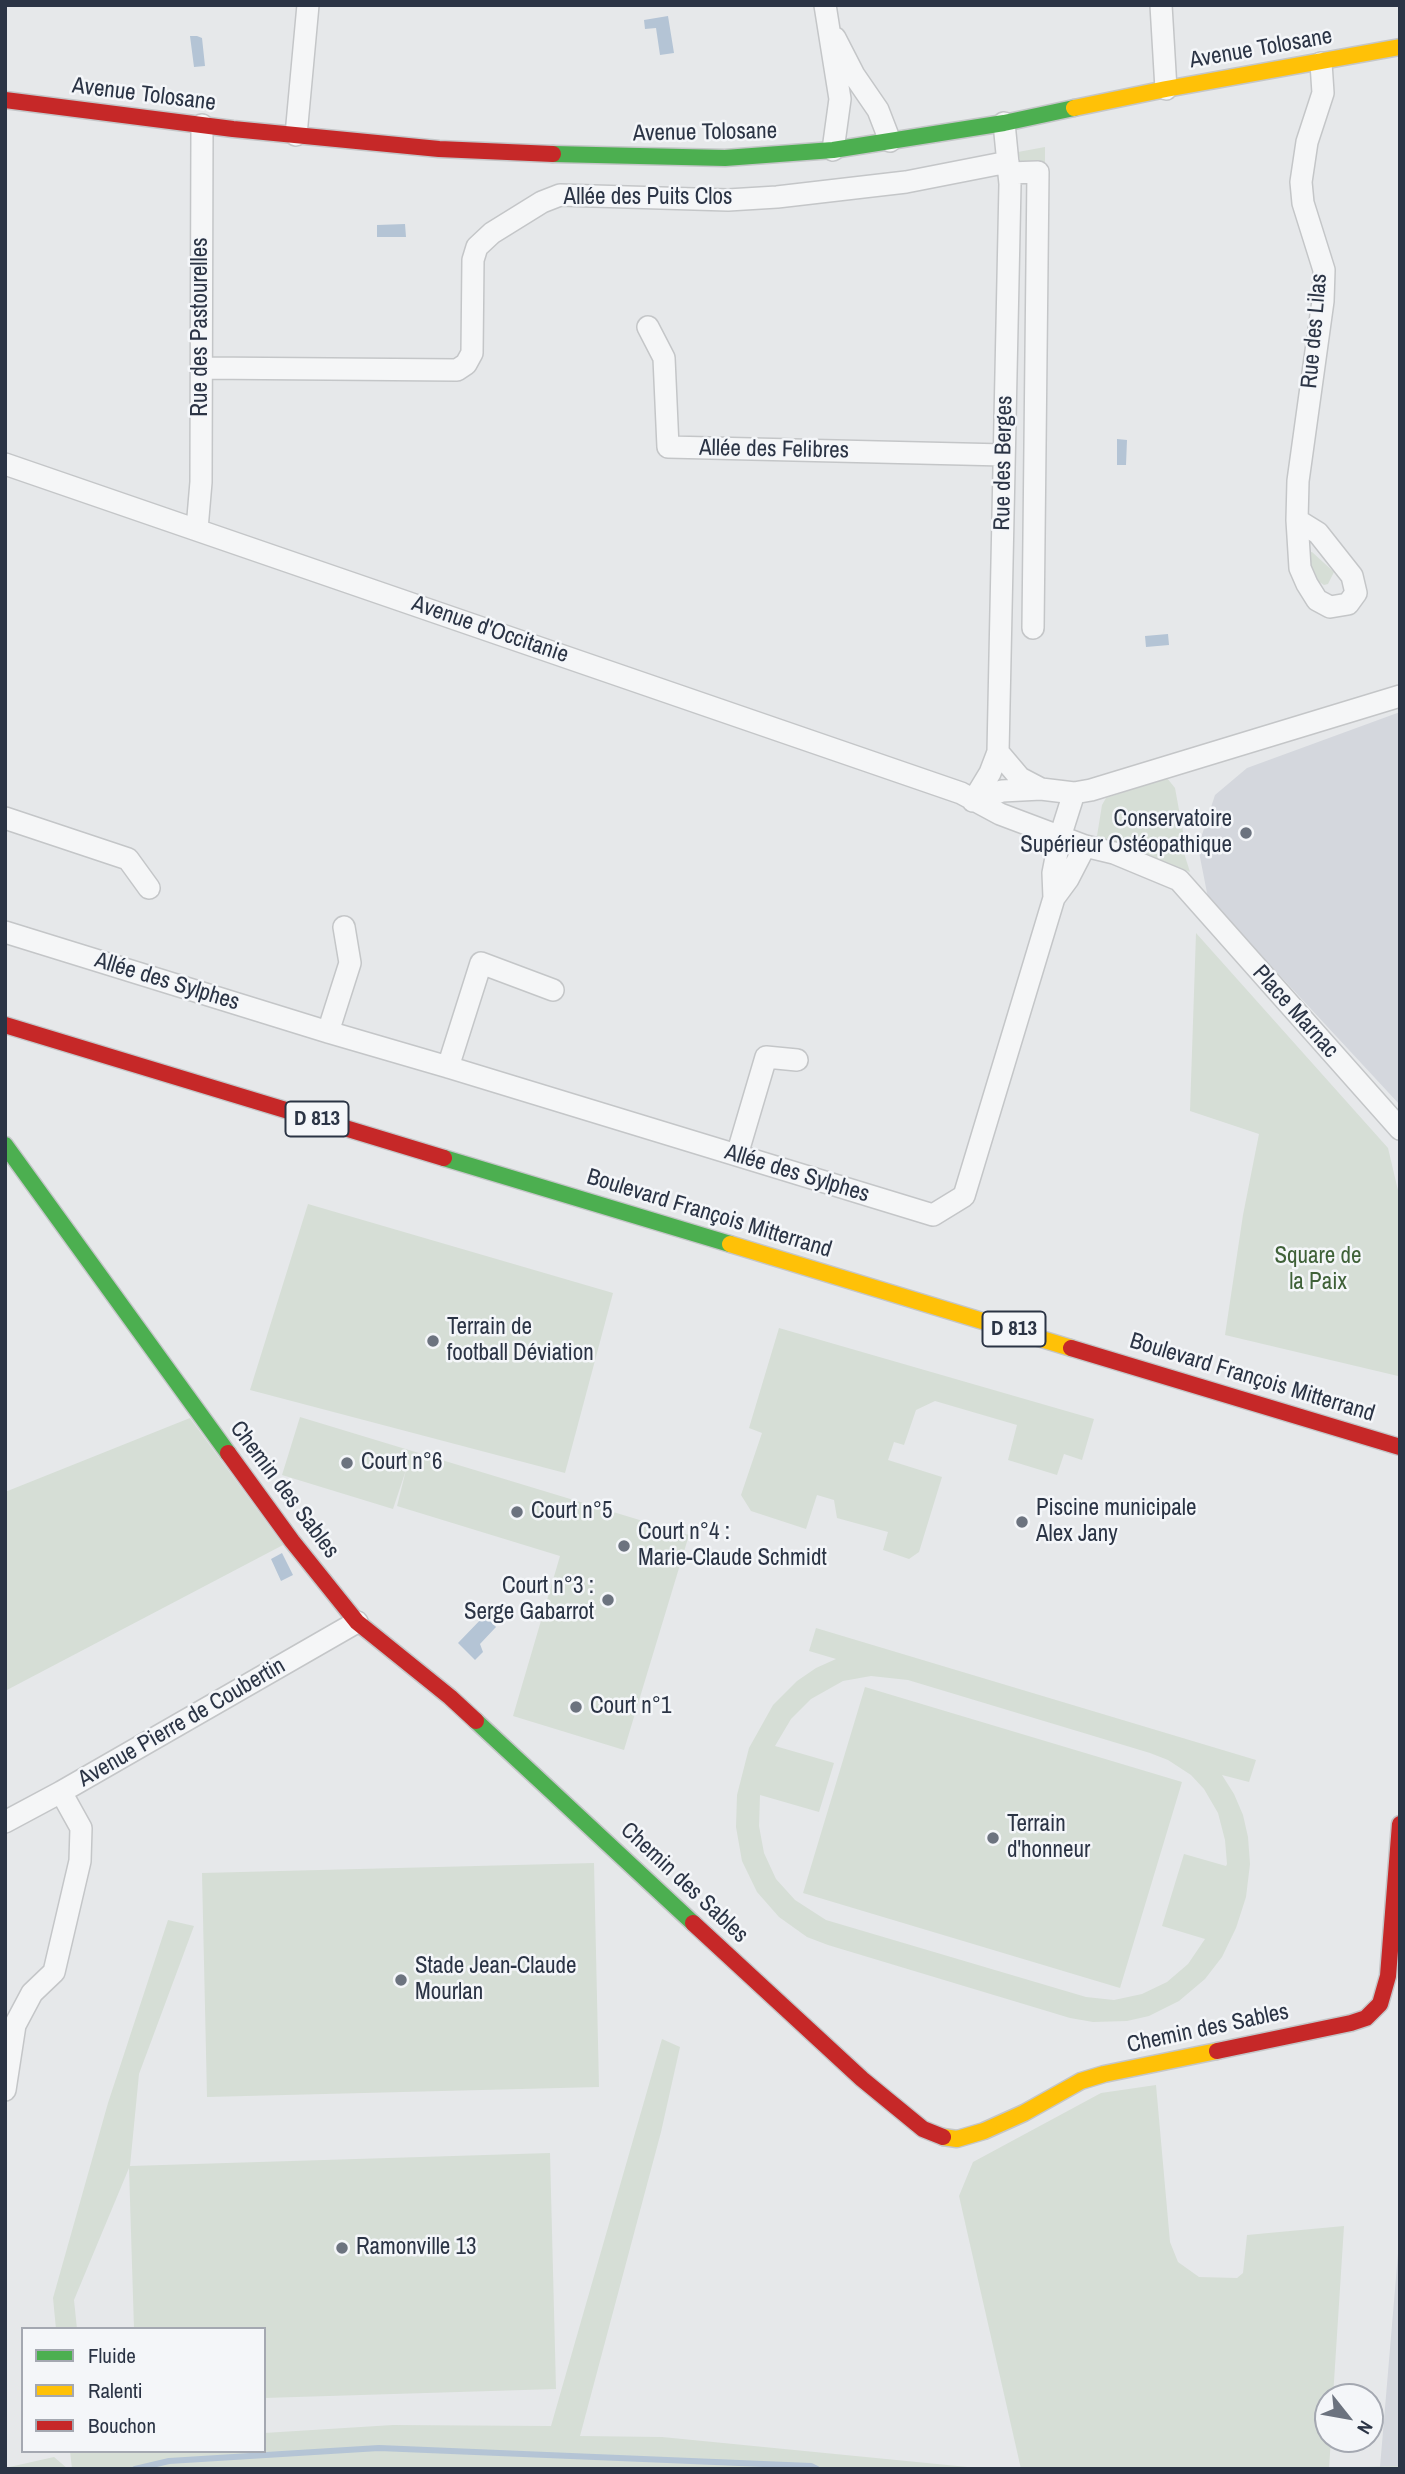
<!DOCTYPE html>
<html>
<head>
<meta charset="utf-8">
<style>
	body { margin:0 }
	#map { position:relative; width:1405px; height:2474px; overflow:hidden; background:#e6e8ea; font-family:"Archivo Narrow",sans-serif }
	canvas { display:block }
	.frame { position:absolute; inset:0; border:7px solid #2b3445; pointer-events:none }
	.legend { position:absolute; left:21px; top:2327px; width:245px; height:126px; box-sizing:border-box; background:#f4f6f9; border:2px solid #a4a8b1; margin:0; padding:9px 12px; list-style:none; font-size:21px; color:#2b3445 }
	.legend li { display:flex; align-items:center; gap:14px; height:35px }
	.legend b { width:35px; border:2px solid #a4a8b1 }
	.north { position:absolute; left:1314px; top:2383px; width:70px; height:70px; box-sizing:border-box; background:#f4f6f9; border:2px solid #a4a8b1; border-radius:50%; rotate:121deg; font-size:19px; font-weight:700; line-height:28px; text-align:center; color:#2b3445 }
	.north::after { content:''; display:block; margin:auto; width:24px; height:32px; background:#6c737f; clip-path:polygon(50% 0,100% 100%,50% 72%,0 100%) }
</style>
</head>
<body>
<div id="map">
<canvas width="1405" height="2474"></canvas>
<div class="frame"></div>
<ul class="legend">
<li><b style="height:9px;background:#4caf50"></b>Fluide</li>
<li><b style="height:9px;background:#ffc107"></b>Ralenti</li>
<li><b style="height:9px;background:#c62828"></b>Bouchon</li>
</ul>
<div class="north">N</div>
</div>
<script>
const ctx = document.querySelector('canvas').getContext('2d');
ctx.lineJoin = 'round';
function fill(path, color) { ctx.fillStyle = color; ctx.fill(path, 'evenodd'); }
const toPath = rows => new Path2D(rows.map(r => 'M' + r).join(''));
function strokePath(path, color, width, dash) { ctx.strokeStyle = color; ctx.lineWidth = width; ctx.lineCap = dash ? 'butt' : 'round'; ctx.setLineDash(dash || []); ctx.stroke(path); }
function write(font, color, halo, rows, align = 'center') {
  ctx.font = font + ' "Archivo Narrow",sans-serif'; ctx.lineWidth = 5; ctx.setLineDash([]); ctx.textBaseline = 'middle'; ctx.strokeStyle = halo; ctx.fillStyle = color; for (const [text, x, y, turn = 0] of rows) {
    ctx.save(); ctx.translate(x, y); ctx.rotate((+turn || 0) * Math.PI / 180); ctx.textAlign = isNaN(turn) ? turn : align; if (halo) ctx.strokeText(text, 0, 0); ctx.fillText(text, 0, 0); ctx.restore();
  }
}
fill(toPath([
	[1400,712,1400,1105,1208,898,1198,847,1215,795,1247,768],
	[1400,2230,1400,2466,1380,2467]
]), '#d4d7dd');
fill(toPath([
	[1045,147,1045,162,1021,164,1018,152],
	[1309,552,1312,552,1334,572,1328,584,1324,585,1315,579,1309,561],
	[1167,778,1175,788,1183,832,1184,853,1190,872,1097,836,1102,805,1106,798],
	[1196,933,1388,1148,1400,1199,1398,1376,1225,1335,1243,1215,1259,1134,1190,1111],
	[308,1204,613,1293,565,1473,250,1390],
	[779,1328,1094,1419,1082,1460,1064,1454,1057,1475,1008,1460,1017,1425,935,1401,916,1410,904,1445,894,1442,888,1460,942,1477,919,1552,909,1559,883,1550,888,1532,837,1518,834,1500,817,1495,806,1529,751,1511,741,1495,762,1433,749,1428],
	[300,1417,689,1535,624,1750,513,1716,560,1556,397,1506,406,1470,393,1509,282,1475],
	[190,1418,283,1545,5,1691,5,1492],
	[816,1628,1256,1760,1249,1782,1222,1775,1234,1794,1243,1815,1248,1837,1250,1864,1246,1897,1236,1928,1222,1957,1205,1979,1179,2001,1149,2016,1127,2021,1093,2022,1070,2018,828,1945,807,1937,779,1917,757,1892,742,1861,736,1827,737,1795,749,1748,773,1705,797,1681,816,1668,836,1659,809,1651],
	[871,1676,908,1680,1150,1753,1168,1760,1191,1775,1204,1789,1218,1813,1225,1840,1227,1864,1226,1866,1184,1854,1162,1926,1205,1939,1188,1964,1167,1982,1142,1994,1114,2000,1086,1997,826,1920,795,1900,776,1879,764,1853,759,1826,760,1795,819,1812,834,1763,775,1746,791,1719,811,1699,843,1681],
	[865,1687,1182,1782,1120,1988,803,1893],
	[594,1863,599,2087,207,2097,202,1873],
	[168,1920,194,1926,139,2074,130,2166,550,2153,556,2389,264,2398,264,2329,134,2329,129,2168,74,2300,77,2329,56,2329,53,2298,108,2103],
	[662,2039,680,2047,661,2132,580,2436,662,2437,988,2469,72,2469,70,2451,264,2451,264,2433,393,2425,551,2426],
	[1156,2085,1170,2242,1178,2262,1199,2277,1237,2278,1243,2273,1247,2235,1344,2226,1333,2397,1328,2397,1328,2439,1331,2439,1329,2468,1400,2466,1400,2469,1021,2469,959,2196,973,2162,1101,2093],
	[54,2457,68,2469,5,2469,5,2468]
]), '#d6ded6');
fill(toPath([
	[668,16,674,53,660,55,656,28,645,29,644,20],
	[190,36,197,36,202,38,205,66,194,67],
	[405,224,406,237,377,237,377,225],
	[1117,439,1127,440,1126,465,1117,465],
	[1168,634,1169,645,1146,647,1145,636],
	[282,1553,293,1575,281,1581,271,1559],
	[485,1615,496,1627,480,1644,483,1652,475,1660,458,1643]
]), '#b4c4d5');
strokePath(toPath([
	[135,2469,169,2461,379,2448,811,2466,817,2469]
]), '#b4c4d5', 6);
const street = toPath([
	[825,5,840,99,833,150],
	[1161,5,1166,89],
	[835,38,854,75,878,110,890,141],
	[296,135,308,5],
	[1009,173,1038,172,1033,628],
	[648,327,664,358,668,447,1004,455],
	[201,368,457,370,466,364,472,353,473,260,477,247,492,233,542,202,560,195,728,200,777,197,906,182,1008,162],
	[5,464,961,793,1000,814,1085,846,1114,853,1179,880,1400,1129],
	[1297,520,1300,568,1307,584,1317,600,1330,607,1348,604,1356,593,1352,576,1318,533,1297,520,1298,481,1323,301,1324,270,1303,203,1301,182,1307,142,1323,93,1321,63],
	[197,529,201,482,202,125],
	[998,752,1020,778,1041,789],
	[973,801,990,773,998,752,1010,184,1004,123],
	[973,801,1002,791,1041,789,1074,793,1091,790,1400,696],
	[5,818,128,859,149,888],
	[1054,898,1053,873,1060,837,1074,793],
	[5,932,328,1032,448,1067,933,1215,964,1196,1054,898,1068,879,1085,846],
	[328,1032,350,963,344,927],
	[448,1067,481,963,553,990],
	[737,1155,766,1057,797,1060],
	[5,1822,61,1792,357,1622],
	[5,2090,15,2025,32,1993,54,1972,80,1861,81,1828,61,1792]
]);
const fast = toPath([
	[553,154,725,158,833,150,1004,123,1074,108],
	[5,1145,228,1453],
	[444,1158,730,1244],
	[476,1721,693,1923]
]);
const slow = toPath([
	[1074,108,1166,89,1400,47],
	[730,1244,1071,1348],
	[943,2137,957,2139,984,2131,1024,2113,1081,2081,1104,2074,1217,2051]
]);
const jam = toPath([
	[5,100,233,129,439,149,553,154],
	[5,1025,444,1158],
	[1071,1348,1400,1447],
	[228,1453,292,1541,357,1622,450,1697,476,1721],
	[693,1923,862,2079,923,2129,943,2137],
	[1217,2051,1351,2023,1366,2018,1380,2004,1388,1976,1400,1824]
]);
strokePath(street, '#c4c6c8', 24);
strokePath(fast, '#c4c6c8', 19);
strokePath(slow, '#c4c6c8', 19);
strokePath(jam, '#c4c6c8', 19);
strokePath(street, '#f5f6f7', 21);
strokePath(fast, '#4caf50', 16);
strokePath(slow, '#ffc107', 16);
strokePath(jam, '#c62828', 16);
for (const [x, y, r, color] of [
	[1246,833,7,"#6c737f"],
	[433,1341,7,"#6c737f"],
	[347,1463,7,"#6c737f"],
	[517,1512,7,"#6c737f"],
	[1022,1522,7,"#6c737f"],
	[624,1546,7,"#6c737f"],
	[608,1600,7,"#6c737f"],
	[576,1707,7,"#6c737f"],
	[993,1838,7,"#6c737f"],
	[401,1980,7,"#6c737f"],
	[342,2248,7,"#6c737f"]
]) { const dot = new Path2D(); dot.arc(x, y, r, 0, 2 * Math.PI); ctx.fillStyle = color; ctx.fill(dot); strokePath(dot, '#f4f6f9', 2.5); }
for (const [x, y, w] of [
	[317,1119,63],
	[1014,1329,63]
]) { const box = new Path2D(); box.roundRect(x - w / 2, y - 17.5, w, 35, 5); ctx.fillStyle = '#f4f6f9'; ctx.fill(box); strokePath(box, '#2b3445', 2); }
write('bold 21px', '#2b3445', null, [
	["D 813",317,1119],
	["D 813",1014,1329]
]);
write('23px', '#2b3445', '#f4f6f9', [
	["Avenue Tolosane",1261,49,-10],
	["Avenue Tolosane",144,95,7],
	["Avenue Tolosane",705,133,-1],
	["Allée des Puits Clos",648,198],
	["Rue des Pastourelles",201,327,-90],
	["Rue des Lilas",1315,331,-85],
	["Allée des Felibres",774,450,1],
	["Rue des Berges",1004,463,-89],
	["Avenue d'Occitanie",490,630,19],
	["Allée des Sylphes",167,982,17],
	["Place Marnac",1295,1012,48],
	["Allée des Sylphes",797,1174,17],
	["Boulevard François Mitterrand",709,1214,17],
	["Boulevard François Mitterrand",1252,1378,17],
	["Chemin des Sables",284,1490,53],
	["Avenue Pierre de Coubertin",182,1723,-30],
	["Chemin des Sables",684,1883,43],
	["Chemin des Sables",1208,2029,-12]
]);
write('23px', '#2b3445', '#f4f6f9', [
	["Conservatoire",1232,820,"right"],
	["Supérieur Ostéopathique",1232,846,"right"],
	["Terrain de",447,1328],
	["football Déviation",447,1354],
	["Court n°6",361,1463],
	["Piscine municipale",1036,1509],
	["Alex Jany",1036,1535],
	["Court n°5",531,1512],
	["Court n°4 :",638,1533],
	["Marie-Claude Schmidt",638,1559],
	["Court n°3 :",594,1587,"right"],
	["Serge Gabarrot",594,1613,"right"],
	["Court n°1",590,1707],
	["Terrain",1007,1825],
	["d'honneur",1007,1851],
	["Stade Jean-Claude",415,1967],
	["Mourlan",415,1993],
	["Ramonville 13",356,2248]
], 'left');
write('23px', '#3f6138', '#f4f6f9', [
	["Square de",1318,1257],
	["la Paix",1318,1283]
]);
</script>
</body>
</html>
